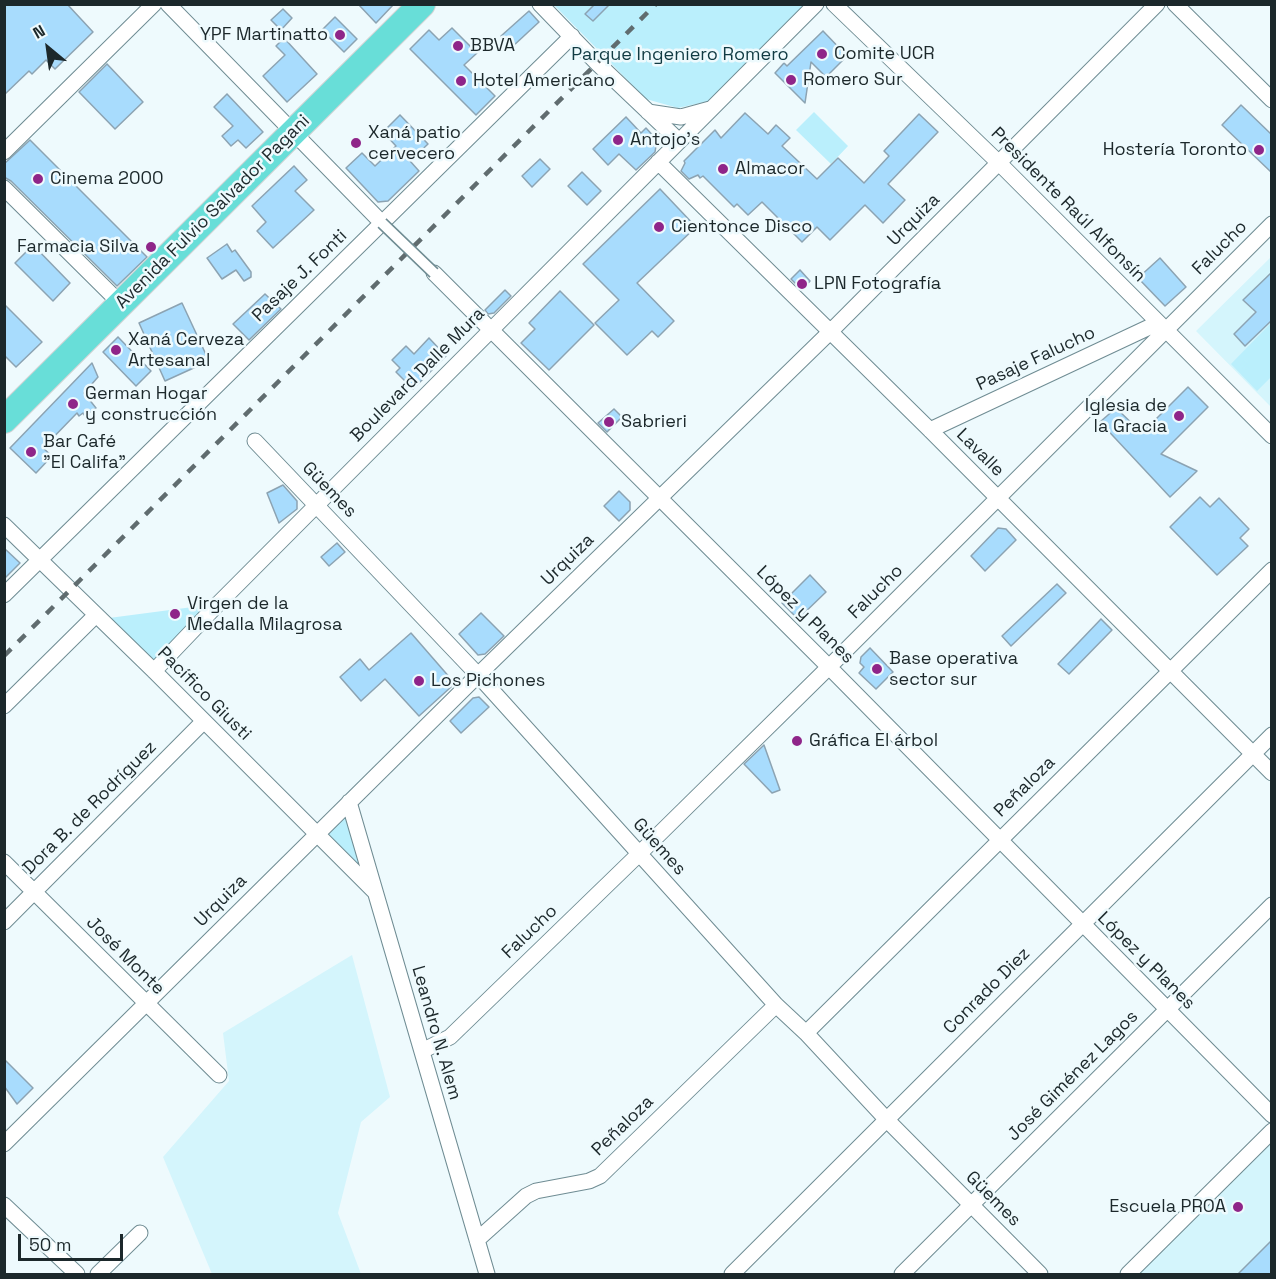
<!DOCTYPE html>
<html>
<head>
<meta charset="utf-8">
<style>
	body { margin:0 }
	#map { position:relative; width:1276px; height:1279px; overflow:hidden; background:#eefafd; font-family:"Space Grotesk",sans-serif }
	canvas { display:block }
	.frame { position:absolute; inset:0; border:6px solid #1c282b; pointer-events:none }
	.north { position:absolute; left:18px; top:18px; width:60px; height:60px; -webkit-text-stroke:4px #eefafd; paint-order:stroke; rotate:331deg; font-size:16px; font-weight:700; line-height:24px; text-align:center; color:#1c282b }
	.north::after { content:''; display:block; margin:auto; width:21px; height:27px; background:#1c282b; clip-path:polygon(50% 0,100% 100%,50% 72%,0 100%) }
	.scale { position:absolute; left:18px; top:1234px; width:105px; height:27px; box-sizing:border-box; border:3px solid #1c282b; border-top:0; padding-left:8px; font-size:18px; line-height:21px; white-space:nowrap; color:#1c282b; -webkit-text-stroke:4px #eefafd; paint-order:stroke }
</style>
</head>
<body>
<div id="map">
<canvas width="1276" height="1279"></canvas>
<div class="frame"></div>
<div class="north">N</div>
<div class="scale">50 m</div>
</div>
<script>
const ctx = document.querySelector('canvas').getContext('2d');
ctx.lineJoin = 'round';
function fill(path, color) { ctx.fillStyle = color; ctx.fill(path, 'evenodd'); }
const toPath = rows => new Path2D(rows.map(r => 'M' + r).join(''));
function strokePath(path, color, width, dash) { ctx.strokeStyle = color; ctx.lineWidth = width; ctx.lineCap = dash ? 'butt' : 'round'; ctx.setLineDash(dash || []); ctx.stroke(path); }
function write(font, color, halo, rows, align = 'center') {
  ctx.font = font + ' "Space Grotesk",sans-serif'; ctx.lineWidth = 5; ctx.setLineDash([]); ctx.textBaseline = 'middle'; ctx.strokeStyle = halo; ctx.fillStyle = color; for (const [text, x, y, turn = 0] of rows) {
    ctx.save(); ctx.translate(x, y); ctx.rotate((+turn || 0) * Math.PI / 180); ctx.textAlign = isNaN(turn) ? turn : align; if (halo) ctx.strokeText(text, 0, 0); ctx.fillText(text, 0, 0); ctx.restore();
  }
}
fill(toPath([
	[1271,257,1271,407,1196,331],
	[352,955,390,1097,361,1122,338,1213,361,1274,212,1274,163,1157,229,1081,223,1033],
	[1271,1140,1271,1274,1139,1274]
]), '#d4f5fc');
fill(toPath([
	[554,5,807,5,713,100,678,108,646,99],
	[814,112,848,146,831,164,796,130],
	[1271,323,1271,377,1257,391,1231,364],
	[208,605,154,665,109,618],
	[349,802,375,892,317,833]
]), '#baeffc');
const building = toPath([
	[4,4,67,4,93,32,55,69,46,60,32,74,29,71,4,95,4,4],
	[358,4,394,4,376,23,358,4],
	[595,4,610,4,593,21,585,14,595,4],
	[283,9,292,18,281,30,271,20,283,9],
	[529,11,539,22,512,47,501,36,529,11],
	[335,17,357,39,344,52,322,30,335,17],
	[452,28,477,53,464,65,495,96,476,115,410,49,429,30,439,40,452,28],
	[823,31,847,56,826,77,811,62,805,103,775,73,784,63,787,66,823,31],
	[284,38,317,74,287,102,263,76,285,55,276,46,284,38],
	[107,64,143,102,115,129,79,92,107,64],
	[227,94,263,132,246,148,238,140,231,146,222,136,233,126,214,107,227,94],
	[1241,105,1272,135,1272,173,1222,125,1241,105],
	[745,113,768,134,776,125,790,138,782,146,817,179,838,158,864,183,889,156,884,151,919,114,938,132,888,184,905,200,883,223,865,205,830,240,817,227,802,242,762,202,748,215,737,204,734,207,703,176,700,178,698,175,689,179,681,171,685,163,684,161,715,130,721,138,745,113],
	[400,115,428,144,410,161,419,171,388,201,378,202,346,168,362,153,375,166,396,146,383,132,400,115],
	[626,117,641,133,646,128,657,140,655,152,636,170,619,154,608,165,593,149,626,117],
	[30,140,147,257,117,286,11,181,4,177,4,164,30,140],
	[540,159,550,169,532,187,522,176,540,159],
	[294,166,307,180,295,191,314,210,273,248,257,231,266,222,252,206,294,166],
	[582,172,601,191,587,205,568,186,582,172],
	[660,189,696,227,637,283,674,321,658,337,652,331,627,355,595,323,619,300,583,264,660,189],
	[227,244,232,252,235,250,251,272,251,277,244,281,236,270,222,279,207,258,227,244],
	[33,245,70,283,53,301,15,263,33,245],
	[1160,258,1186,287,1165,306,1138,278,1160,258],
	[800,270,810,281,802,290,791,279,800,270],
	[1272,272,1272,320,1245,346,1234,334,1256,312,1243,300,1272,272],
	[505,290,511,296,494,313,488,314,485,310,505,290],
	[560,291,594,325,549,370,521,343,535,329,529,323,560,291],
	[265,294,281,309,249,340,233,324,265,294],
	[182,303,209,361,165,381,139,323,182,303],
	[4,304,42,342,16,367,4,355,4,304],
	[118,337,151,371,136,386,103,352,118,337],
	[429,338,446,356,413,389,396,372,400,368,392,360,406,346,414,354,429,338],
	[92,363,98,377,84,393,96,408,85,416,83,413,79,416,77,413,43,448,52,456,36,473,10,448,92,363],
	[1188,387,1208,407,1161,454,1197,471,1170,497,1100,422,1116,408,1142,433,1188,387],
	[614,409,622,417,607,432,598,423,614,409],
	[283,485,297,501,297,509,279,523,267,493,283,485],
	[619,491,630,502,630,510,619,521,604,506,619,491],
	[1200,497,1210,507,1219,498,1249,529,1240,538,1248,546,1217,575,1170,527,1200,497],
	[998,528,1006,529,1016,540,985,571,971,556,998,528],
	[337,543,345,552,329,566,321,557,337,543],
	[4,548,20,563,4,579,4,548],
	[810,575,826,592,798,619,782,603,810,575],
	[1057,584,1066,593,1011,646,1002,636,1057,584],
	[481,613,504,636,485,654,478,655,459,634,481,613],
	[1101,619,1112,630,1069,674,1058,664,1101,619],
	[411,633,451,679,451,687,419,716,385,679,361,701,340,677,360,659,369,670,411,633],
	[870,648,893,672,876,689,859,673,864,667,860,663,861,657,870,648],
	[479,697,489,707,461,733,450,721,473,698,479,697],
	[764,745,780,790,772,793,744,764,764,745],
	[4,1059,33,1088,17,1104,4,1086,4,1059],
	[1272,1240,1272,1275,1237,1275,1272,1240]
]);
fill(building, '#a8dcfd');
strokePath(building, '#8ca3b2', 1.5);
const minor = toPath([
	[168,4,382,223],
	[540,4,597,63,679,141],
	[834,4,999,163,1272,436],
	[1175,4,1272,100],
	[648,112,681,117,710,109],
	[4,152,154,4],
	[658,162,930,430,1272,773],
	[4,188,121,304],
	[434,273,829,667,1272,1115],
	[930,430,1158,323],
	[255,441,478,675,776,1005,806,1033,887,1120,1040,1274],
	[4,525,154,671,375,892],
	[4,595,572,36],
	[154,671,216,606,816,4],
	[4,706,96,615],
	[349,802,487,1274],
	[4,862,219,1075],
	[4,922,204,721],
	[806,1033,1272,570],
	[422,1051,450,1037,639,854,829,667,1272,224],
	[4,1144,478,675,830,332,1157,4],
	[4,1205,77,1274],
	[477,1240,526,1196,536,1191,589,1181,600,1176,776,1005],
	[98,1274,140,1233],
	[732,1274,1272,735],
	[902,1274,1272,905],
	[1128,1274,1272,1131]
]);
const trunk = toPath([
	[4,420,422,4]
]);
strokePath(minor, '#6f8c93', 17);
strokePath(trunk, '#d2d4d5', 28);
strokePath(minor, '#fff', 15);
strokePath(trunk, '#68ded8', 26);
strokePath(toPath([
	[4,656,656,4]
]), '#606c6f', 4.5, [10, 10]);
const pedestrianBridge = toPath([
	[382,223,434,273]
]);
strokePath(pedestrianBridge, '#6f8c93', 13, []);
strokePath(pedestrianBridge, '#fff', 10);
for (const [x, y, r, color] of [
	[340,35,6,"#8f2589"],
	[458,46,6,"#8f2589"],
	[822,54,6,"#8f2589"],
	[791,80,6,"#8f2589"],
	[461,81,6,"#8f2589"],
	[618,140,6,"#8f2589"],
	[356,143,6,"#8f2589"],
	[1259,150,6,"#8f2589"],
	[723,169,6,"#8f2589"],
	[38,179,6,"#8f2589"],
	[659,227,6,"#8f2589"],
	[151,247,6,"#8f2589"],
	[802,284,6,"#8f2589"],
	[116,350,6,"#8f2589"],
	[73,404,6,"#8f2589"],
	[1179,416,6,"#8f2589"],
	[609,422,6,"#8f2589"],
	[31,452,6,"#8f2589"],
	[175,614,6,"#8f2589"],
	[877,669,6,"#8f2589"],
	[419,681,6,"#8f2589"],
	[797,741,6,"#8f2589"],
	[1238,1207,6,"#8f2589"]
]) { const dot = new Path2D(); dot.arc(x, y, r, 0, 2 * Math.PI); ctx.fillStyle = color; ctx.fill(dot); strokePath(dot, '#eefafd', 2); }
write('18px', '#1c282b', '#eefafd', [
	["YPF Martinatto",328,35,"right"],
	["BBVA",470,46],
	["Comite UCR",834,54],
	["Romero Sur",803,80],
	["Hotel Americano",473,81],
	["Xaná patio",368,133],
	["cervecero",368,154],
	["Antojo's",630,140],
	["Hostería Toronto",1247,150,"right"],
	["Almacor",735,169],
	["Cinema 2000",50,179],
	["Cientonce Disco",671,227],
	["Farmacia Silva",139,247,"right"],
	["LPN Fotografía",814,284],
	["Xaná Cerveza",128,340],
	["Artesanal",128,361],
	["German Hogar",85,394],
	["y construcción",85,415],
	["Iglesia de",1167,406,"right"],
	["la Gracia",1167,427,"right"],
	["Sabrieri",621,422],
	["Bar Café",43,442],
	["\"El Califa\"",43,463],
	["Virgen de la",187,604],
	["Medalla Milagrosa",187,625],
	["Base operativa",889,659],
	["sector sur",889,680],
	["Los Pichones",431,681],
	["Gráfica El árbol",809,741],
	["Escuela PROA",1226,1207,"right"]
], 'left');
write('18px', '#113b43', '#eefafd', [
	["Parque Ingeniero Romero",680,55]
]);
write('18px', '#1c282b', '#eefafd', [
	["Presidente Raúl Alfonsín",1068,205,45],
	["Avenida Fulvio Salvador Pagani",213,212,-45],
	["Urquiza",914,220,-45],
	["Falucho",1220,248,-45],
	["Pasaje J. Fonti",300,276,-44],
	["Pasaje Falucho",1036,359,-25],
	["Boulevard Dalle Mura",418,375,-45],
	["Lavalle",980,453,45],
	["Güemes",329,490,46],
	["Urquiza",568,560,-44],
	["Falucho",876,592,-45],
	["López y Planes",805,615,45],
	["Pacífico Giusti",204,694,45],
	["Peñaloza",1025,787,-45],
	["Dora B. de Rodríguez",90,808,-45],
	["Güemes",659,847,48],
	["Urquiza",221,901,-45],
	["Falucho",530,932,-44],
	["José Monte",125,956,45],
	["López y Planes",1146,961,45],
	["Conrado Diez",987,991,-45],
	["Leandro N. Alem",436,1033,74],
	["José Giménez Lagos",1073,1076,-45],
	["Peñaloza",623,1126,-44],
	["Güemes",993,1199,45]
]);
</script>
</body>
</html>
